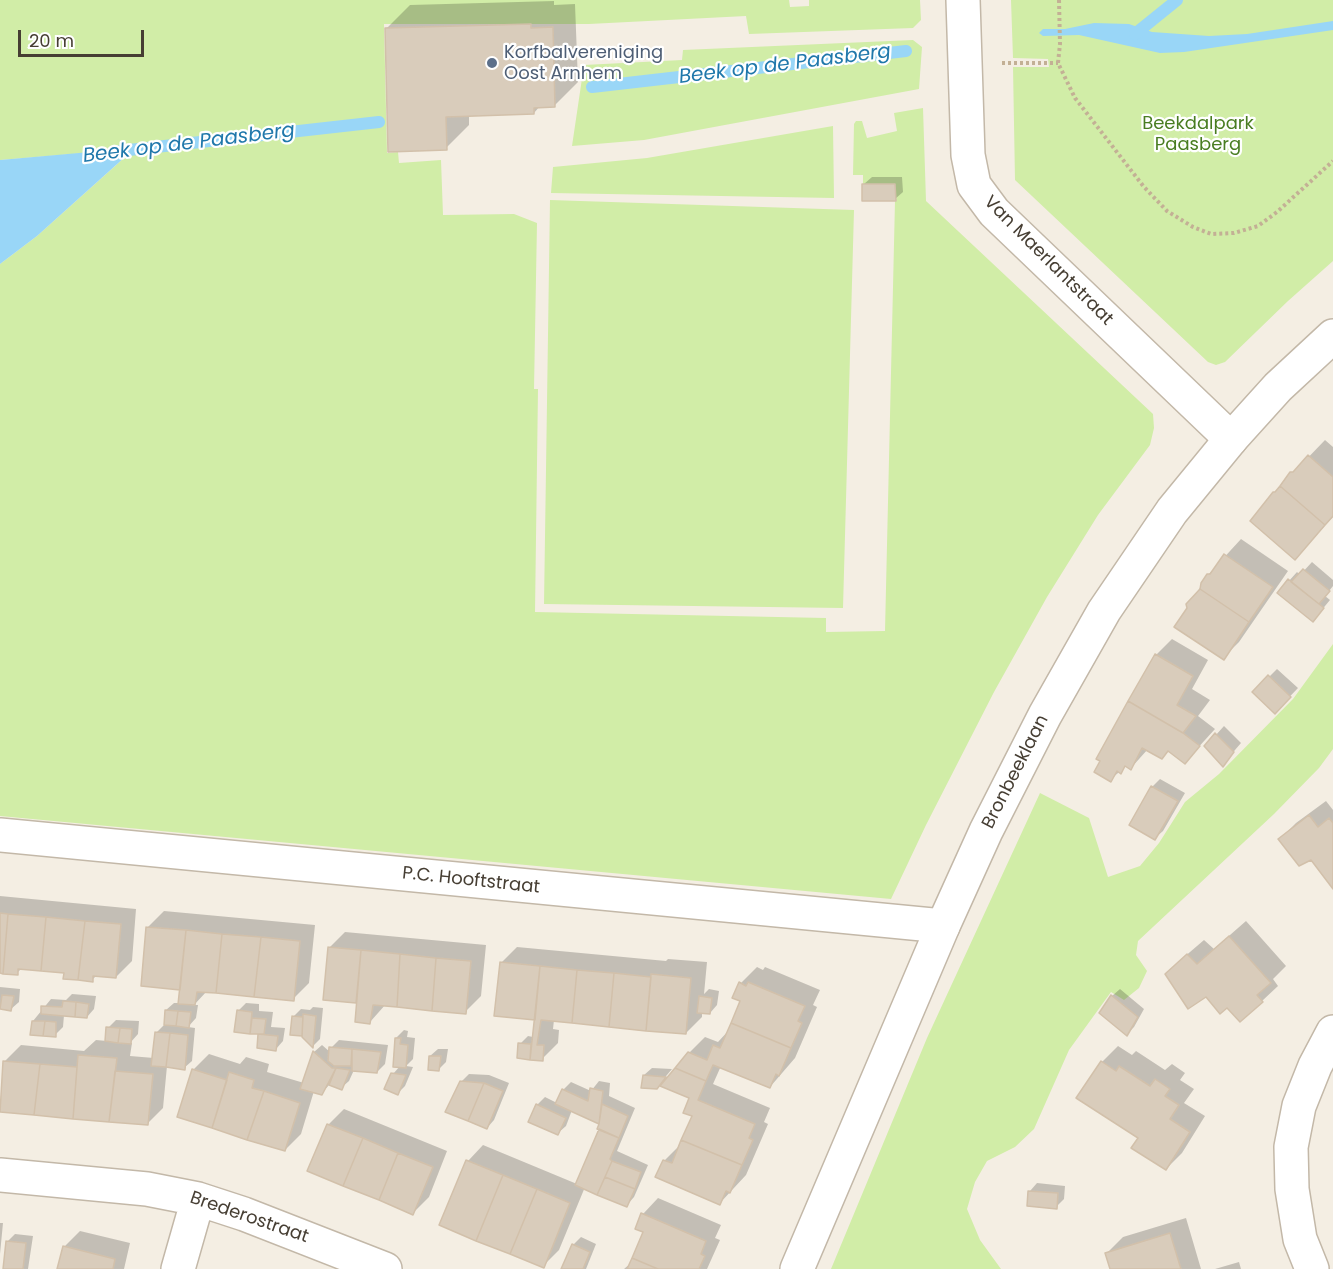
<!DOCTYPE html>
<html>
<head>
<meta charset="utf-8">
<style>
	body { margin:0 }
	#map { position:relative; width:1333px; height:1269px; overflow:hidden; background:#f4eee3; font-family:Poppins,sans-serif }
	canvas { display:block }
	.scale { position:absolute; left:18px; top:30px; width:126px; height:27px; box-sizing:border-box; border:3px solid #463e33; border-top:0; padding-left:8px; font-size:18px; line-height:21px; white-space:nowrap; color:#463e33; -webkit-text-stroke:4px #fff; paint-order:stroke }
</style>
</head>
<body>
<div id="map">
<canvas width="1333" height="1269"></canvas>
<div class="scale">20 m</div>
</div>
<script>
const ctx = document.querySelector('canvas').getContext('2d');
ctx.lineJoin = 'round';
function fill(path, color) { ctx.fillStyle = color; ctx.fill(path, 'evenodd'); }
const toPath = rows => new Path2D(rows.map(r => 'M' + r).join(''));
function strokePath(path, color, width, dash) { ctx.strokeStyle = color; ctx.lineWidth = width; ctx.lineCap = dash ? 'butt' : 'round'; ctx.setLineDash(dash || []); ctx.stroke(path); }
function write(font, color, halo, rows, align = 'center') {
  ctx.font = font + ' Poppins,sans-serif'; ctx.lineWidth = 4.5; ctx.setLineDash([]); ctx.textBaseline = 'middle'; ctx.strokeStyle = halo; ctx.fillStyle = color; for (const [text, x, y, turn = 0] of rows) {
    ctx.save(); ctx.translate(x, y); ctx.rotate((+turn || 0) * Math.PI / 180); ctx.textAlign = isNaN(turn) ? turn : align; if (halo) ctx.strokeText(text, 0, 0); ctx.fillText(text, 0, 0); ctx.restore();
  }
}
fill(toPath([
	[0,0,789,0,790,7,809,6,809,0,920,0,921,20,913,28,749,34,746,16,589,24,384,24,387,153,398,152,399,163,441,160,443,215,514,214,537,223,534,389,538,389,535,612,826,618,826,632,885,631,895,201,863,199,863,175,853,175,854,124,856,121,862,121,867,138,897,131,894,113,923,108,926,201,1153,414,1154,428,1150,445,1098,515,1047,597,994,692,926,825,891,899,0,816,0,264,37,236,134,149,0,160],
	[1011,0,1333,0,1333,261,1288,301,1225,362,1216,365,1208,362,1015,180,1013,67,1049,67,1048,59,1013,58],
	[913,40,922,47,919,89,644,140,572,146,584,65,682,60,683,50],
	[833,126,834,198,551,193,553,167,647,158],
	[550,200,854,210,843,608,544,604],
	[1333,644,1333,749,1319,768,1274,814,1138,941,1136,955,1147,971,1139,988,1124,1000,1111,992,1069,1050,1034,1129,1015,1147,987,1161,975,1182,967,1209,980,1240,1001,1269,831,1269,927,1038,1040,793,1089,818,1108,877,1140,866,1159,843,1185,802,1219,774,1293,699]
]), '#d1eda7');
fill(toPath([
	[1333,21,1333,30,1184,52,1160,53,1079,35,1043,36,1039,33,1043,29,1065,29,1094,23,1129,24,1152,32,1209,36,1247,34],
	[135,148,37,236,0,264,0,160]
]), '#99d6f7');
fill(toPath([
	[554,1,554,5,575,4,578,82,554,106,540,106,534,113,469,115,469,125,446,148,386,29,410,5],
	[872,177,902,177,903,192,895,199,864,184],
	[1325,440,1333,447,1333,517,1295,558,1274,493],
	[1241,539,1288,571,1239,642,1223,658,1176,626,1208,575],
	[1312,562,1333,580,1333,586,1325,596,1330,600,1320,612,1279,592,1297,572,1300,575],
	[1172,639,1208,660,1192,689,1210,700,1198,716,1215,729,1185,762,1169,750,1162,757,1148,749,1131,768,1126,766,1110,780,1156,655],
	[1277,669,1298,688,1275,712,1254,692],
	[1224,726,1241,743,1223,764,1206,746],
	[1160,779,1185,793,1163,831,1155,838,1152,787],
	[1326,801,1333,810,1333,887,1311,858,1280,839,1296,823],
	[0,896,136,909,132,961,116,977,97,975,92,980,66,972,22,968,17,973,0,972],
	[164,911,315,925,309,983,293,999,207,991,194,1005,198,1005,196,1018,188,1027,195,1028,192,1061,184,1068,167,1066,163,1108,147,1124,0,1111,5,1061,21,1045,84,1051,96,1040,107,1041,108,1028,116,1020,139,1021,138,1034,130,1043,132,1043,130,1056,154,1058,156,1033,164,1025,166,1010,174,1003,180,1003,182,988,148,927],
	[1246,921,1286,966,1273,979,1278,986,1262,1001,1183,958,1204,940,1214,949],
	[345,932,486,945,481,996,465,1012,386,1004,370,1022,358,1002,324,999,329,948],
	[517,947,666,961,668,959,707,962,704,994,709,989,719,991,717,1005,710,1013,702,1012,702,1017,686,1033,554,1020,553,1029,559,1030,558,1043,542,1059,519,1057,520,1044,528,1036,533,1037,535,1018,501,963],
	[757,967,763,970,765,967,820,990,813,1005,817,1007,795,1058,770,1087,721,1066,713,1084,770,1108,764,1122,768,1124,746,1175,720,1203,664,1161,680,1145,694,1115,689,1053,705,1037,718,1042,729,1030,742,1000,734,997,741,983],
	[0,987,20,989,19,1002,11,1009,0,1008],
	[1120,989,1144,1009,1134,1027,1127,1034,1112,996],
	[72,994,96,996,94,1009,87,1017,64,1015,63,1027,55,1035,33,1021,51,999,66,1000],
	[246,1003,259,1004,259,1011,273,1012,271,1027,285,1028,283,1041,276,1049,259,1047,260,1033,236,1031,239,1010],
	[313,1007,323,1008,320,1039,313,1046,302,1035,291,1034,293,1017,301,1009,310,1010],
	[404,1030,408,1031,407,1037,415,1038,413,1059,406,1066,413,1067,405,1086,398,1093,393,1074,400,1066,396,1038],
	[339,1040,388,1045,385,1064,377,1072,354,1070,349,1081,341,1088,330,1084,321,1094,314,1091,301,1134,285,1150,193,1070,209,1054,240,1064,246,1057,269,1064,267,1072,304,1083,314,1052,322,1045,330,1052,331,1048],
	[1118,1046,1132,1055,1136,1051,1165,1070,1172,1064,1185,1073,1180,1080,1194,1089,1184,1103,1205,1116,1182,1153,1166,1169,1140,1138,1102,1062],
	[438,1049,448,1049,446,1062,438,1070,430,1056],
	[652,1068,672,1069,656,1088,644,1075],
	[469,1074,489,1075,509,1083,494,1120,487,1128,461,1082],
	[599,1081,610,1083,609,1096,635,1108,617,1151,648,1165,634,1197,627,1205,585,1187,559,1250,543,1266,468,1161,483,1145,577,1184,601,1123,572,1110,566,1126,558,1133,537,1105,545,1097,557,1103,563,1090,571,1082,591,1091],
	[344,1109,447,1151,429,1197,413,1213,328,1125],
	[1037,1183,1065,1186,1064,1199,1056,1207,1030,1191],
	[658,1198,721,1225,715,1238,720,1240,707,1269,624,1269,631,1263,645,1232,643,1214],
	[1186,1218,1201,1269,1112,1269,1107,1253,1123,1237],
	[0,1223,3,1223,0,1254],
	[80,1231,130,1243,124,1269,59,1269,64,1247],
	[15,1234,33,1236,28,1269,5,1269,7,1242],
	[581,1237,596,1244,586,1269,563,1269,573,1245],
	[1239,1262,1241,1269,1215,1269]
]), '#0003');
strokePath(toPath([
	[1135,34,1177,0],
	[592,87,906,51],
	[120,151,379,122]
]), '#99d6f7', 12);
const building = toPath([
	[531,24,531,28,553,27,555,107,534,108,534,114,446,117,447,150,388,152,385,28,531,24],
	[862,184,895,184,896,201,862,201,862,184],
	[1308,455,1333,477,1333,516,1325,525,1280,486,1290,472,1293,472,1308,455],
	[1280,486,1325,525,1295,560,1250,521,1273,492,1275,492,1280,486],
	[1224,554,1273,587,1249,622,1200,589,1201,583,1207,574,1210,574,1224,554],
	[1303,569,1330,591,1319,604,1291,582,1303,569],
	[1288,579,1324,608,1313,622,1277,593,1288,579],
	[1200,589,1249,622,1224,660,1174,627,1187,608,1186,604,1200,589],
	[1155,654,1193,676,1177,705,1196,716,1183,733,1128,701,1155,654],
	[1268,675,1291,697,1275,714,1252,692,1268,675],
	[1128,701,1183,733,1200,746,1185,764,1168,751,1162,759,1142,748,1131,770,1125,766,1121,774,1117,771,1111,782,1094,772,1100,761,1096,759,1128,701],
	[1215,733,1234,752,1223,767,1204,746,1215,733],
	[1151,786,1178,801,1155,840,1129,825,1151,786],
	[1309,815,1318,827,1329,818,1333,823,1333,889,1311,860,1299,866,1278,839,1309,815],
	[0,913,8,914,3,974,0,973,0,913],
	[8,914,46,917,41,971,18,969,18,975,3,974,8,914],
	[46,917,85,921,78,980,63,979,64,973,41,971,46,917],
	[85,921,121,924,116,978,93,976,93,982,78,980,85,921],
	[146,927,186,930,180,990,141,986,146,927],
	[186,930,222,934,216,993,197,992,195,1005,178,1004,186,930],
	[222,934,261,937,254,997,216,993,222,934],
	[1229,936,1271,983,1257,995,1263,1002,1240,1022,1227,1008,1220,1014,1206,997,1188,1009,1165,974,1187,954,1197,964,1229,936],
	[261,937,300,941,294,1001,254,997,261,937],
	[328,947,361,950,356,1003,323,1000,328,947],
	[361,950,400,954,397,1007,373,1005,370,1024,355,1022,361,950],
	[400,954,436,958,432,1011,397,1007,400,954],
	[436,958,471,961,466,1014,432,1011,436,958],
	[500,962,540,966,535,1020,494,1016,500,962],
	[540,966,577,970,572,1023,541,1020,537,1045,544,1045,543,1061,530,1060,540,966],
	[577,970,614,973,609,1027,572,1023,577,970],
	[614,973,651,977,646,1031,609,1027,614,973],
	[651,974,691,978,686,1034,646,1031,651,974],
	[739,982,746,986,748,982,805,1006,798,1021,802,1023,791,1048,731,1023,740,1001,732,998,739,982],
	[2,995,14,996,11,1011,0,1009,2,995],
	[1111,995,1138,1017,1127,1036,1099,1013,1111,995],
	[699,996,712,998,710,1014,697,1013,699,996],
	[63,1001,76,1002,75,1017,41,1014,41,1006,62,1007,63,1001],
	[76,1002,89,1004,87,1018,75,1017,76,1002],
	[165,1010,178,1011,176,1026,164,1025,165,1010],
	[237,1010,252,1012,250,1034,234,1032,237,1010],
	[178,1011,191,1012,189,1028,176,1026,178,1011],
	[303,1014,316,1016,313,1048,302,1037,303,1014],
	[292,1016,303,1017,302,1036,290,1035,292,1016],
	[252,1018,266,1019,264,1034,250,1034,252,1018],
	[32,1021,45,1021,43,1036,30,1035,32,1021],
	[45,1021,56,1022,56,1037,43,1036,45,1021],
	[731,1023,791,1048,779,1076,776,1074,770,1088,713,1065,706,1081,675,1068,688,1052,707,1060,713,1045,720,1048,731,1023],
	[106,1027,120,1028,118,1043,105,1041,106,1027],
	[120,1028,132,1029,131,1044,118,1043,120,1028],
	[155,1032,170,1033,166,1067,151,1066,155,1032],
	[170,1033,188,1035,185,1070,166,1067,170,1033],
	[258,1034,278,1036,276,1051,257,1048,258,1034],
	[395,1038,401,1038,400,1044,408,1045,406,1068,393,1067,395,1038],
	[518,1043,531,1044,530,1060,517,1058,518,1043],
	[329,1047,352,1049,351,1066,334,1066,328,1061,329,1047],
	[352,1049,381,1052,377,1073,352,1071,352,1049],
	[313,1051,332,1068,336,1068,322,1095,300,1089,313,1051],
	[78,1055,117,1058,109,1122,73,1119,78,1055],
	[429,1056,441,1056,439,1071,428,1070,429,1056],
	[3,1061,40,1064,34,1115,0,1112,3,1061],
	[1101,1061,1116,1071,1119,1066,1150,1086,1155,1079,1170,1089,1165,1096,1179,1105,1170,1119,1190,1132,1166,1170,1131,1148,1138,1138,1076,1098,1101,1061],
	[40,1064,77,1067,73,1119,34,1115,40,1064],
	[336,1068,350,1070,342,1090,329,1085,336,1068],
	[675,1068,706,1081,698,1100,755,1124,749,1138,753,1140,742,1165,681,1140,692,1116,683,1113,689,1098,660,1086,675,1068],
	[192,1069,227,1080,212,1128,177,1117,192,1069],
	[115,1071,153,1074,148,1125,109,1122,115,1071],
	[229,1072,254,1080,252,1088,264,1091,247,1140,212,1128,229,1072],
	[391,1073,406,1075,398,1095,384,1089,391,1073],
	[643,1075,666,1077,657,1089,641,1088,643,1075],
	[460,1081,484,1083,468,1121,445,1112,460,1081],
	[484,1083,503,1091,487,1129,468,1121,484,1083],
	[590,1088,603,1091,599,1124,555,1104,562,1089,588,1101,590,1088],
	[264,1091,300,1103,285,1151,247,1140,264,1091],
	[536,1104,566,1118,558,1135,528,1122,536,1104],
	[602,1104,628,1116,619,1138,597,1129,599,1124,602,1104],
	[327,1124,363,1138,343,1186,307,1171,327,1124],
	[599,1129,619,1138,610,1159,612,1161,597,1195,575,1185,599,1129],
	[363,1138,398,1153,379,1200,343,1186,363,1138],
	[681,1140,742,1165,730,1193,726,1191,720,1205,655,1177,663,1160,672,1163,681,1140],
	[398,1153,433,1167,413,1215,379,1200,398,1153],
	[466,1160,503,1175,476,1241,439,1225,466,1160],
	[612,1161,641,1172,635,1189,605,1177,612,1161],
	[503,1175,537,1189,510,1254,476,1241,503,1175],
	[605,1177,635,1189,627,1207,597,1195,605,1177],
	[537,1189,570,1203,544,1268,510,1254,537,1189],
	[1028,1191,1058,1193,1057,1209,1027,1206,1028,1191],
	[641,1213,706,1241,701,1254,705,1256,699,1269,658,1269,632,1258,643,1232,635,1229,641,1213],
	[1170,1233,1181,1269,1110,1269,1105,1253,1170,1233],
	[6,1241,26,1243,23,1269,3,1269,6,1241],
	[572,1244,590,1252,583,1269,561,1269,572,1244],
	[63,1246,115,1259,113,1269,57,1269,63,1246],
	[632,1258,658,1269,627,1269,632,1258]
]);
fill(building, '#d9ccbb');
strokePath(building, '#d2c0aa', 1.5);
const minor = toPath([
	[963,0,968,155,974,185,994,212,1231,439],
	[0,835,943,926],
	[0,1175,147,1189,198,1199,244,1214,385,1269],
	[178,1269,198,1199],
	[1312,1269,1300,1239,1292,1189,1291,1147,1299,1106,1315,1066,1333,1032]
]);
const tertiary = toPath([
	[797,1269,943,926,986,831,1045,715,1104,611,1172,511,1231,439,1278,387,1333,336]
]);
strokePath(minor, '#c3b8a8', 36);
strokePath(tertiary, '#c3b8a8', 36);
strokePath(toPath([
	[1059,0,1060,44,1058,63,1075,98,1144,187,1167,211,1193,227,1211,234,1234,233,1258,226,1277,212,1333,161],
	[1002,63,1058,63]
]), '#c3b095', 4, [3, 3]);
strokePath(minor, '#fff', 33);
strokePath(tertiary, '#fff', 33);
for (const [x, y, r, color] of [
	[492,63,6,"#5c6f8a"]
]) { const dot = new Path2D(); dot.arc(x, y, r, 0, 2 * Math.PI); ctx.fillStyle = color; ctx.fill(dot); strokePath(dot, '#fff', 2); }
write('18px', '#4e5e75', '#fff', [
	["Korfbalvereniging",504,53],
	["Oost Arnhem",504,74]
], 'left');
write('18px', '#497d21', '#fff', [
	["Beekdalpark",1198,124],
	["Paasberg",1198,145]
]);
write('18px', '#463e33', '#fff', [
	["Van Maerlantstraat",1048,261,45],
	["Bronbeeklaan",1016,772,-63],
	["P.C. Hooftstraat",471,881,6],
	["Brederostraat",249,1218,19]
]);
write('italic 20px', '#2078ab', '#fff', [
	["Beek op de Paasberg",785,65,-7],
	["Beek op de Paasberg",189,144,-7]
]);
</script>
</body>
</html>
